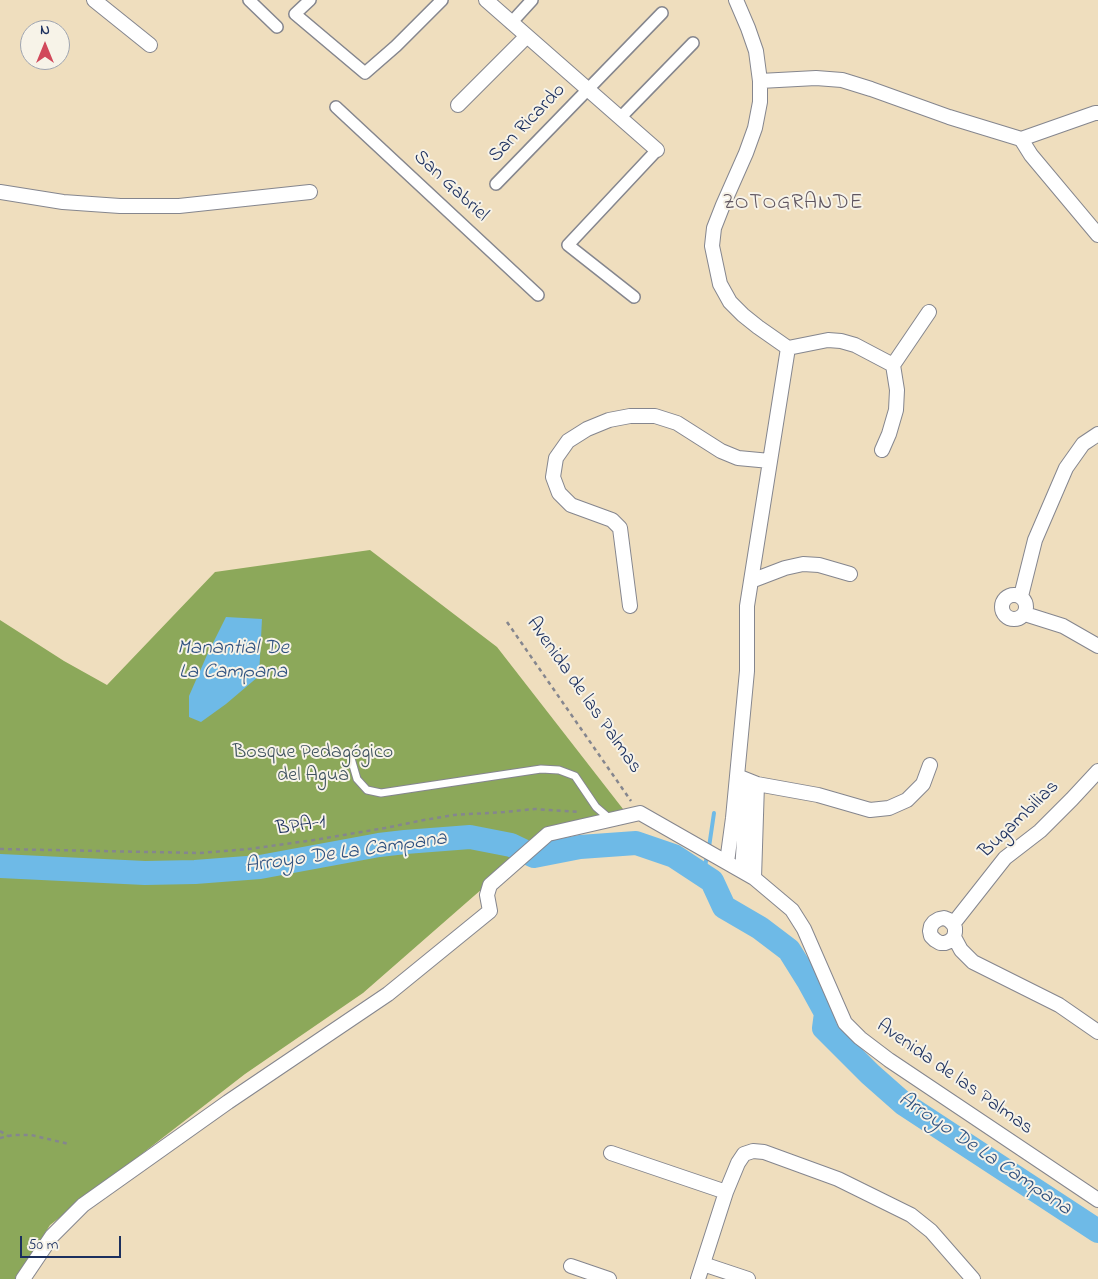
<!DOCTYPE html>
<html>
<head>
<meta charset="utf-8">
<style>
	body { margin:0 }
	#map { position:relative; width:1098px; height:1279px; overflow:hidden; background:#efdebe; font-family:"Indie Flower",sans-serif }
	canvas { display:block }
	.north { position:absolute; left:20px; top:20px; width:50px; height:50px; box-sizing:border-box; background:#f7f3e8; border:1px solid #9fa5b1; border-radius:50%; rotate:0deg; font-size:14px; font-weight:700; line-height:20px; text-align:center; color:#1b2f5e }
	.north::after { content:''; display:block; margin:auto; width:18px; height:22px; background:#d1495b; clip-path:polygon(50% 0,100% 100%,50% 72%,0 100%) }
	.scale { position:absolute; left:20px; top:1236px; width:101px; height:22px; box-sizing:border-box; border:2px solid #1b2f5e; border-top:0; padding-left:6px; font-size:15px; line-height:18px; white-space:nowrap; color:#1b2f5e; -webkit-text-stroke:4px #f7f3e8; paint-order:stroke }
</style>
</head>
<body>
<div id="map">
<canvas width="1098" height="1279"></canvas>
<div class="north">N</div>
<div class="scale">50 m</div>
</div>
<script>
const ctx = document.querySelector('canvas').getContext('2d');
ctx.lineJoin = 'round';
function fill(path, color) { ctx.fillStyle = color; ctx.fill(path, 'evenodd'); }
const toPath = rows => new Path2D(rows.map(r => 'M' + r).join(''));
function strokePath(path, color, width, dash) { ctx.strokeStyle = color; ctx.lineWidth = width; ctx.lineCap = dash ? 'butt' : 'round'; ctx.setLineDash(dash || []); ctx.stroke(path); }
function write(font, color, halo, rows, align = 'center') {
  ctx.font = font + ' "Indie Flower",sans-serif'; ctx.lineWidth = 4; ctx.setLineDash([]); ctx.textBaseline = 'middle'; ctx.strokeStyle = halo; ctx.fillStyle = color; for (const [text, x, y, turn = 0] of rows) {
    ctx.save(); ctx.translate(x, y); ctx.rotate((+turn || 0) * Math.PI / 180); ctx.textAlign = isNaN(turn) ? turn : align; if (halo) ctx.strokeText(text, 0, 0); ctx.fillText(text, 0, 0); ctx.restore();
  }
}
fill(toPath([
	[370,550,497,647,623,809,546,833,363,993,245,1074,50,1225,16,1279,0,1279,0,620,64,661,107,685,215,572]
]), '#8ca85a');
fill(toPath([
	[226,617,262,619,259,676,226,704,201,722,189,717,189,696,207,655]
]), '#6ebae7');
strokePath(toPath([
	[709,847,714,813],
	[704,875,707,854]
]), '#6ebae7', 4);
strokePath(toPath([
	[0,866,145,873,195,872,260,867,379,845,405,842,470,837,511,845,534,856,580,847,636,843,674,856,712,881,724,907,760,928,789,950,809,982,826,1013,824,1028,870,1074,904,1104,1098,1231]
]), '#6ebae7', 24);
const service = toPath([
	[350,755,357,779,367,790,381,793,541,769,559,770,575,776,596,807,610,819]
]);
const pedestrian = toPath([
	[249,0,277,27],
	[310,0,295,14,365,73,396,46,442,0],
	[511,23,532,0],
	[336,107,538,295],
	[620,118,693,43],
	[496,184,662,13],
	[634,297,568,245,657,150]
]);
const minor = toPath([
	[94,0,150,45],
	[486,0,657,150],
	[760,81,816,78,842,80,871,89,949,117,1021,139,1095,113,1098,113],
	[458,105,527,36],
	[1021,139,1031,155,1098,235],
	[0,192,63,202,120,206,179,206,310,192],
	[788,348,828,340,841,341,855,345,893,365],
	[882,450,889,434,896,410,897,390,893,365,929,312],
	[751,581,785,568,803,564,819,565,850,574],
	'1002 607a12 12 0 1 1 24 0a12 12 0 1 1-24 0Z',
	[1021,596,1035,540,1066,468,1083,444,1098,434],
	[630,606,620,528,612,520,571,505,559,493,553,477,556,458,568,441,587,429,609,420,630,416,655,416,677,423,721,451,738,458,770,461],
	[1025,614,1063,626,1098,646],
	[737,776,757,784,818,795,870,810,889,808,907,800,923,784,930,765],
	[727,862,733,818,747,671,747,606,788,348,758,327,743,315,730,302,720,284,712,246,714,228,723,205,746,153,755,128,760,102,760,81,756,51,748,28,736,0],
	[742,871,748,781],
	[754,878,757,784],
	[953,924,1005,858,1040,831,1072,799,1098,771],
	[954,937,950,941,945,943,940,943,935,940,931,936,930,931,931,926,934,922,939,919,944,918,949,920,953,924,955,928,955,932,954,937,961,950,973,962,1059,1005,1098,1032],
	[611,1153,726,1192],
	[703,1264,748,1279],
	[571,1266,609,1279],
	[23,1279,52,1236,83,1205,228,1102,388,994,490,911,487,895,490,885,548,834,640,813,754,878,792,910,804,929,845,1023,860,1038,889,1060,1098,1200],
	[698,1279,726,1192,738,1163,744,1154,753,1151,764,1152,838,1179,911,1215,931,1231,973,1279]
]);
strokePath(service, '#85868e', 9);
strokePath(pedestrian, '#85868e', 14);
strokePath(minor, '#85868e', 16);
strokePath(toPath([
	[507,622,631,801],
	[0,849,200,853,249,849,314,840,385,828,424,820,454,815,504,812,535,809,580,812],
	[0,1131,8,1136],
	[0,1138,13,1135,31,1135,69,1144]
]), '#85868e', 2.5, [4, 4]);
strokePath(service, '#fff', 7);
strokePath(pedestrian, '#fff', 11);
strokePath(minor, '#fff', 14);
write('20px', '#1b2f5e', '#f7f3e8', [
	["San Ricardo",528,124,-46],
	["San Gabriel",450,187,43],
	["Avenida de las Palmas",583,696,55],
	["Bugambilias",1020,820,-44],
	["BPA-1",301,827,-8],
	["Avenida de las Palmas",954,1078,35]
]);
write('20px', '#405460', '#f7f3e8', [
	["Bosque Pedagógico",313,754],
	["del Agua",313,777]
]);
ctx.letterSpacing = '1px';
write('21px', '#605660', '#f7f3e8', [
	["ZOTOGRANDE",793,205]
]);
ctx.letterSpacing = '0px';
write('italic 21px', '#305280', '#f7f3e8', [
	["Manantial De",233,650],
	["La Campana",233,674],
	["Arroyo De La Campana",346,854,-8],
	["Arroyo De La Campana",984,1155,34]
]);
</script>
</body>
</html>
